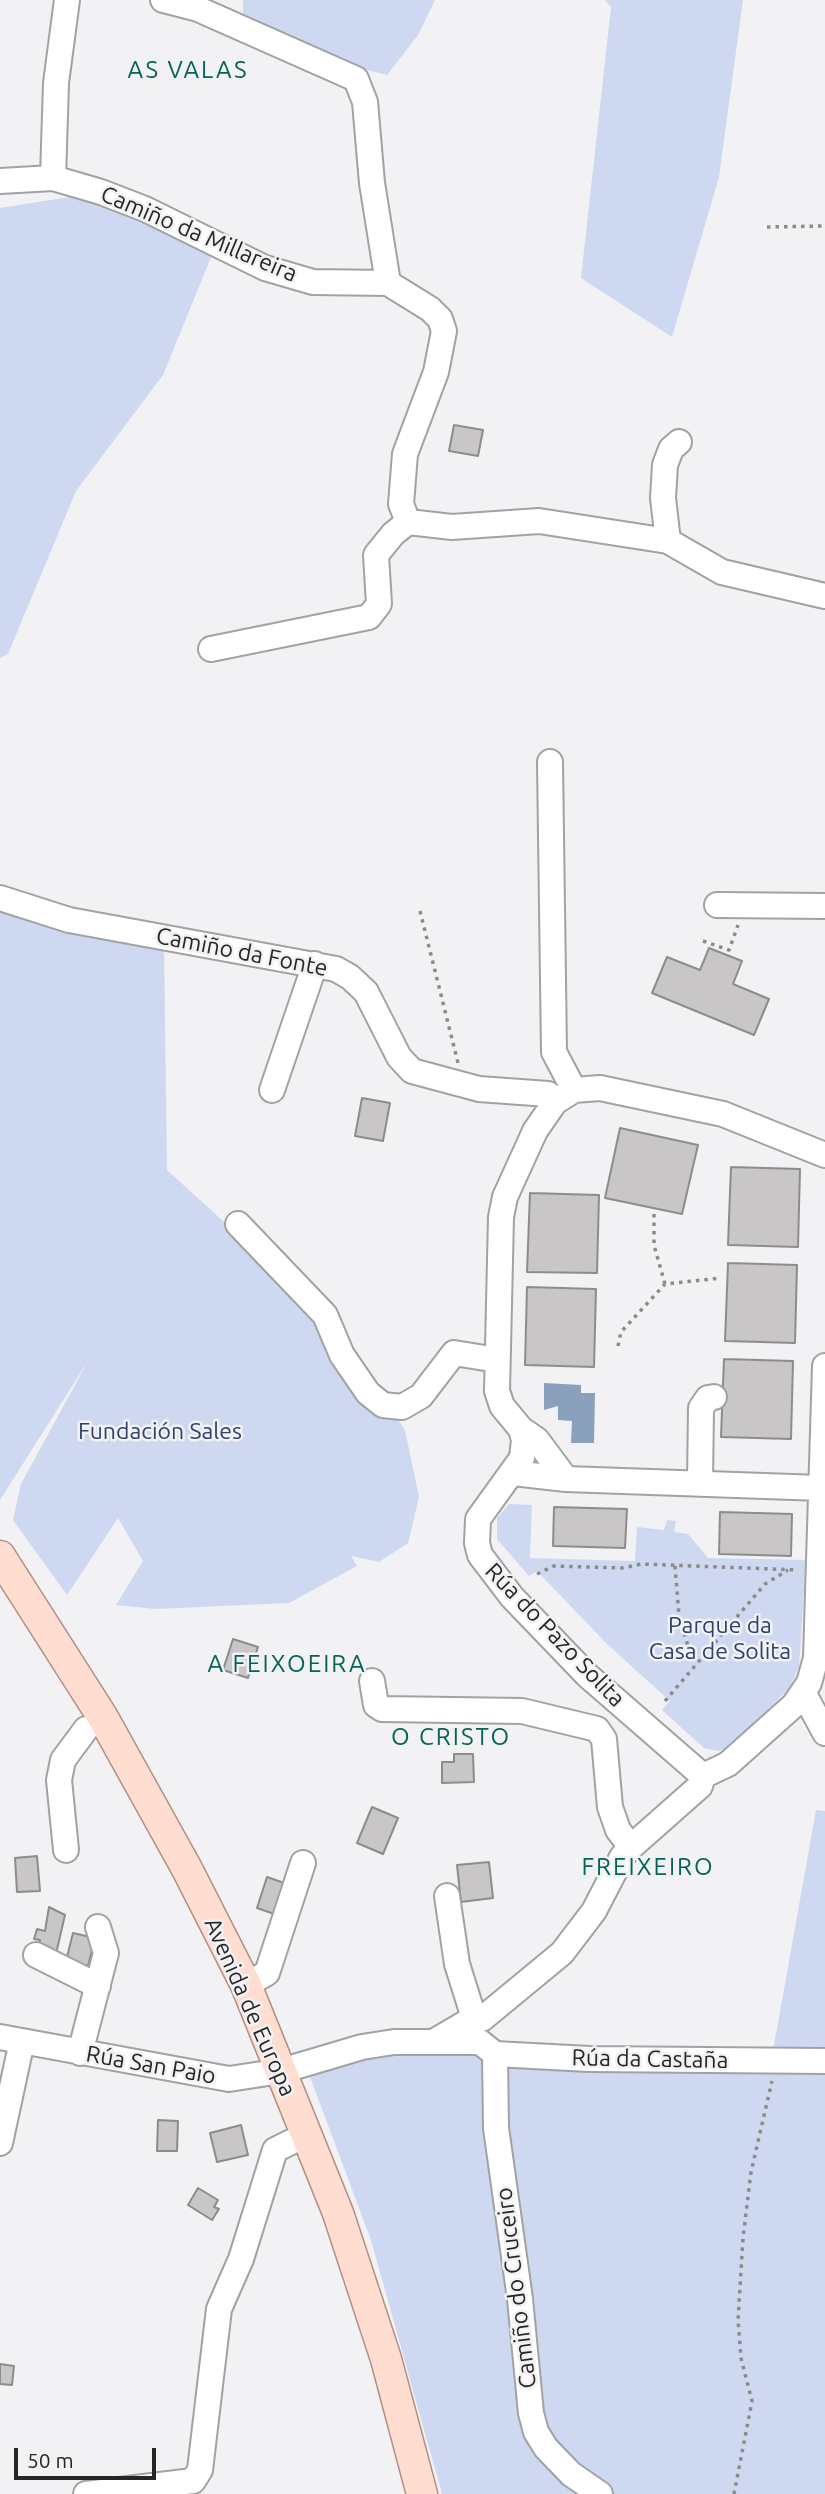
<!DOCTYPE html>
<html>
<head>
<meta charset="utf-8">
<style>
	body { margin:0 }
	#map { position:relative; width:825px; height:2494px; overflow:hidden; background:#f2f2f4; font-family:Ubuntu,sans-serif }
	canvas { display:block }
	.scale { position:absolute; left:14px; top:2448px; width:142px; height:32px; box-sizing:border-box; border:4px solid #262626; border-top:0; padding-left:9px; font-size:21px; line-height:24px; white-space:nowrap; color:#262626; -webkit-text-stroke:5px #f2f2f4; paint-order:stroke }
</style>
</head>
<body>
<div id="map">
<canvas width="825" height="2494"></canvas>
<div class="scale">50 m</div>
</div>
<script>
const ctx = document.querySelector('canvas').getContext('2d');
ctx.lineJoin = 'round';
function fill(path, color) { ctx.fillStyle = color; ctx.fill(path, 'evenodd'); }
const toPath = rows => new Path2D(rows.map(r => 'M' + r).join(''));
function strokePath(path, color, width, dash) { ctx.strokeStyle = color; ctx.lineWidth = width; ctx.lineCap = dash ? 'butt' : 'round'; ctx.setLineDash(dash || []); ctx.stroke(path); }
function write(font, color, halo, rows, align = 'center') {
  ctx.font = font + ' Ubuntu,sans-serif'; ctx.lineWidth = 5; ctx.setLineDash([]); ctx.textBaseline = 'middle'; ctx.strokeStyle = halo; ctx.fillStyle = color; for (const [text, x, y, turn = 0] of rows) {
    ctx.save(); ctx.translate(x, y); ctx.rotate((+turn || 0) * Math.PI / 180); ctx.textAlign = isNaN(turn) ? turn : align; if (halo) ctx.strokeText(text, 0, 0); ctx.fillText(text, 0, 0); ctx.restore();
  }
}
fill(toPath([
	[243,0,435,0,418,35,387,75,328,60,278,31,243,20],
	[605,0,743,0,719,177,672,337,581,278,611,7],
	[101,192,216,245,163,375,76,491,8,654,0,658,0,208],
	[0,911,164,945,167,1170,321,1310,405,1430,419,1497,408,1543,379,1562,351,1556,357,1566,289,1603,156,1609,116,1605,143,1561,118,1518,67,1595,13,1520,21,1484,88,1361,0,1500],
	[509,1504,532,1505,530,1558,635,1561,637,1527,664,1530,667,1520,676,1521,674,1532,688,1534,708,1558,806,1560,799,1667,790,1687,731,1747,718,1751,704,1748,662,1710,670,1701,607,1644,537,1571,529,1576,497,1539,497,1518],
	[816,1810,825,1811,825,2494,442,2494,371,2240,310,2077,351,2059,408,2051,458,2050,507,2067,769,2073]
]), '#ced8f1');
fill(toPath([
	[544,1383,581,1385,581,1393,595,1393,594,1443,571,1443,572,1421,558,1420,558,1406,544,1410]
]), '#8ba0bc');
const building = toPath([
	[454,425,483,430,478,456,449,451,454,425],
	[709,948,742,961,733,984,769,999,754,1035,652,993,667,957,700,970,709,948],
	[362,1098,390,1103,383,1141,355,1136,362,1098],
	[620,1128,698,1145,682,1214,605,1198,620,1128],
	[731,1167,800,1169,798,1247,728,1245,731,1167],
	[530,1193,599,1195,597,1273,527,1272,530,1193],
	[728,1263,797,1265,795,1343,725,1341,728,1263],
	[527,1287,596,1289,594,1367,525,1365,527,1287],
	[724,1359,793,1361,791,1439,721,1437,724,1359],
	[554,1507,627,1509,625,1548,553,1546,554,1507],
	[720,1512,792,1514,791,1556,719,1554,720,1512],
	[233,1639,258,1647,248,1678,223,1670,233,1639],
	[454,1754,473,1754,474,1782,442,1783,442,1762,454,1762,454,1754],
	[372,1807,398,1818,383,1854,357,1843,372,1807],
	[37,1856,40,1891,17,1892,15,1858,37,1856],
	[489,1862,493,1898,461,1902,457,1865,489,1862],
	[267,1877,290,1885,280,1916,257,1908,267,1877],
	[49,1907,65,1915,55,1958,37,1954,40,1940,34,1939,37,1929,45,1931,49,1907],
	[73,1933,95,1938,88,1966,66,1961,73,1933],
	[158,2120,178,2121,177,2151,157,2151,158,2120],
	[241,2125,248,2155,217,2162,210,2133,241,2125],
	[198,2188,218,2200,214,2207,219,2209,212,2220,188,2205,198,2188],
	[0,2364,14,2366,12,2385,0,2384,0,2364]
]);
fill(building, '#c8c6c6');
strokePath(building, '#8e8c8b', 2);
const minor = toPath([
	[163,0,198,9,356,79,365,102,372,183,388,283],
	[53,178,56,83,67,0],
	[0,181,53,178,101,192,145,209,265,268,313,282,388,283,430,309,440,319,444,331,436,372,405,454,401,504,408,522,452,527,539,521,668,541,722,572,825,596],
	[668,541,663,498,665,465,671,449,679,442],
	[211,649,369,617,379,604,376,555,393,534,408,522],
	[550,762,554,1052,574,1090],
	[0,898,69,920,336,969,350,977,366,992,399,1057,412,1071,479,1089,548,1094,555,1102],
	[717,905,825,906],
	[272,1090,315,964],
	[238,1224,325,1315,342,1355,368,1393,383,1405,402,1407,421,1396,454,1353,497,1360],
	[521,1429,537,1440,566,1479],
	[513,1473,566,1479,821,1488],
	[700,1483,701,1408,708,1398,714,1397],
	[372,1681,376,1705,382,1709,522,1711,597,1729,604,1739,610,1807,618,1830,631,1847],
	[803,1692,825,1733],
	[703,1776,588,1676,512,1597,480,1555,477,1543,478,1519,522,1458,524,1440,521,1429,502,1406,497,1391,501,1217,505,1197,535,1131,555,1102,574,1090,600,1088,723,1114,825,1155],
	[66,1850,59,1780,63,1760,86,1729],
	[447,1896,457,1964,474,2018],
	[36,1955,98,1986],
	[246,1985,267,1973,303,1863],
	[0,2037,229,2079,281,2071,362,2047,394,2042,480,2042,495,2054,589,2059,825,2061],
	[433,2042,474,2018,482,2019,562,1953,594,1911,622,1857,631,1847,700,1786,703,1776,728,1764,794,1705,809,1683,816,1658,825,1366],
	[80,2053,106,1953,98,1927],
	[495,2054,496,2128,520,2299,531,2413,536,2432,546,2448,571,2474,600,2494],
	[0,2143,22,2041],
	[86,2494,193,2481,200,2470,219,2309,241,2259,275,2150,291,2142]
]);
const major = toPath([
	[0,1556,102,1716,187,1869,246,1985,338,2213,386,2359,422,2494]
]);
strokePath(minor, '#a2a2a4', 28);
strokePath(major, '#b38f82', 33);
strokePath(toPath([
	[767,227,825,226],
	[420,911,458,1063],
	[703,941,729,950,738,925],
	[654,1214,654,1245,665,1284],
	[618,1346,621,1332,665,1284,721,1278],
	[675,1566,679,1616,694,1666],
	[537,1574,554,1566,622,1568,642,1564,798,1570],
	[665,1701,765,1584,788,1570],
	[734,2494,752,2401,741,2358,738,2320,743,2238,751,2172,772,2081]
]), '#8b8b8c', 3.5, [3.5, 5]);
strokePath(minor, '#fff', 24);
strokePath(major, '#ffded1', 30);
write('23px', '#262626', '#f2f2f4', [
	["Camiño da Millareira",199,234,23],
	["Camiño da Fonte",242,952,11],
	["Rúa do Pazo Solita",555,1635,46],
	["Avenida de Europa",250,2007,66],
	["Rúa da Castaña",650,2059,1],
	["Rúa San Paio",151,2065,10],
	["Camiño do Cruceiro",516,2288,-97]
]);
write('23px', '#31416d', '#f2f2f4', [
	["Fundación Sales",160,1431],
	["Parque da",720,1625],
	["Casa de Solita",720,1651]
]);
ctx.letterSpacing = '2px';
write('24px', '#066357', '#f2f2f4', [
	["AS VALAS",188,70],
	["A FEIXOEIRA",287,1664],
	["O CRISTO",451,1737],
	["FREIXEIRO",648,1867]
]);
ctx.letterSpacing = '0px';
</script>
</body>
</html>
